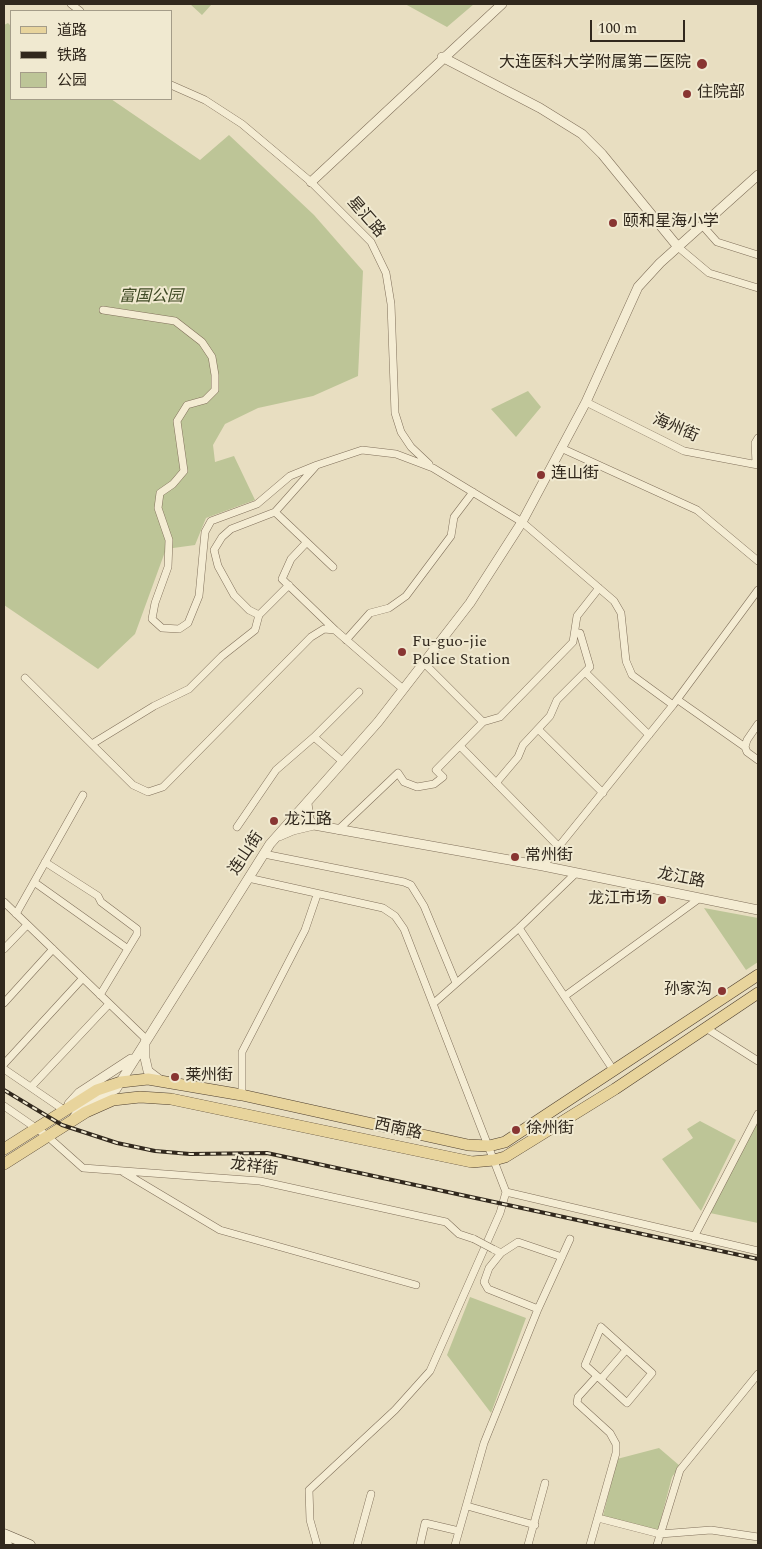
<!DOCTYPE html>
<html>
<head>
<meta charset="utf-8">
<style>
	body { margin:0 }
	#map { position:relative; width:762px; height:1549px; overflow:hidden; background:#e8dec1; font-family:Spectral,"Noto Sans SC",serif }
	canvas { display:block }
	.frame { position:absolute; inset:0; border:5px solid #31281d; pointer-events:none }
	.legend { position:absolute; left:10px; top:10px; width:162px; height:90px; box-sizing:border-box; background:#f0e9d0; border:1px solid #a49c88; margin:0; padding:6px 9px; list-style:none; font-size:15px; color:#31281d }
	.legend li { display:flex; align-items:center; gap:10px; height:25px }
	.legend b { width:25px; border:1px solid #a49c88 }
	.scale { position:absolute; left:590px; top:20px; width:95px; height:22px; box-sizing:border-box; border:2px solid #31281d; border-top:0; padding-left:6px; font-size:15px; line-height:18px; white-space:nowrap; color:#31281d; -webkit-text-stroke:4px #f0e9d0; paint-order:stroke }
</style>
</head>
<body>
<div id="map">
<canvas width="762" height="1549"></canvas>
<div class="frame"></div>
<ul class="legend">
<li><b style="height:6px;background:#e8d49c"></b>道路</li>
<li><b style="height:6px;background:#31281d"></b>铁路</li>
<li><b style="height:14px;background:#bdc597"></b>公园</li>
</ul>
<div class="scale">100 m</div>
</div>
<script>
const ctx = document.querySelector('canvas').getContext('2d');
ctx.lineJoin = 'round';
function fill(path, color) { ctx.fillStyle = color; ctx.fill(path, 'evenodd'); }
const toPath = rows => new Path2D(rows.map(r => 'M' + r).join(''));
function strokePath(path, color, width, dash) { ctx.strokeStyle = color; ctx.lineWidth = width; ctx.lineCap = dash ? 'butt' : 'round'; ctx.setLineDash(dash || []); ctx.stroke(path); }
function write(font, color, halo, rows, align = 'center') {
  ctx.font = font + ' Spectral,"Noto Sans SC",serif'; ctx.lineWidth = 4; ctx.setLineDash([]); ctx.textBaseline = 'middle'; ctx.strokeStyle = halo; ctx.fillStyle = color; for (const [text, x, y, turn = 0] of rows) {
    ctx.save(); ctx.translate(x, y); ctx.rotate((+turn || 0) * Math.PI / 180); ctx.textAlign = isNaN(turn) ? turn : align; if (halo) ctx.strokeText(text, 0, 0); ctx.fillText(text, 0, 0); ctx.restore();
  }
}
fill(toPath([
	[190,4,212,4,202,15],
	[405,4,474,4,447,27],
	[8,23,11,26,11,99,111,99,200,160,229,135,314,215,363,271,358,376,313,396,258,408,225,424,213,445,215,462,234,456,255,500,206,518,195,545,166,549,135,634,98,669,4,605,4,25],
	[528,391,541,407,516,437,491,409],
	[704,908,758,918,758,962,746,970],
	[758,1116,758,1223,710,1213],
	[700,1121,736,1140,701,1211,662,1159,693,1138,687,1129],
	[470,1297,526,1318,491,1413,447,1355],
	[659,1448,680,1466,672,1477,658,1530,603,1516,617,1459]
]), '#bdc597');
const minor = toPath([
	[71,4,80,11],
	[171,85,205,100,242,124,311,182,371,242,386,273,391,304,395,413,401,432,411,447,429,464],
	[702,225,717,242,758,255],
	[678,247,709,273,758,288],
	[103,310,175,321,202,342,212,357,215,375,215,390,205,400,187,405,177,421,184,471,173,484,160,493,158,508,169,540,168,567,155,603,152,619,162,628,179,629,188,623,199,596,205,532,211,521,257,504,290,476,317,465,362,450,396,454,433,468,522,522,614,601,621,613,626,661,632,675,673,705],
	[586,402,684,451,758,465],
	[561,448,697,510,758,561],
	[756,463,755,443,758,438],
	[315,467,275,512,333,567],
	[306,543,291,559,282,579,335,630],
	[259,615,249,610,234,595,218,566,214,550,222,537,231,529,275,512],
	[346,640,370,613,389,608,406,596,451,536,454,517,473,492],
	[424,663,483,722],
	[585,672,649,735],
	[25,678,133,785,148,792,163,787,311,637,324,629,335,630,403,689],
	[678,700,745,747],
	[758,724,747,740,745,747,747,752,758,760],
	[538,729,603,793],
	[314,737,342,761],
	[92,744,154,706,189,689,222,656,255,630,259,615,289,585],
	[460,746,559,847],
	[496,783,518,757,523,745,550,716,557,700,590,667,580,633,575,633],
	[237,827,276,770,314,737,359,692],
	[338,830,398,773,404,782,417,787,434,784,443,777,436,770,483,722,500,717,573,642,577,616,599,588],
	[264,854,404,882,411,885,424,906,456,983],
	[45,862,98,896,101,902,137,929,137,934,100,995],
	[543,866,673,705,758,590],
	[248,878,383,908,395,916,404,929,506,1192,500,1213,430,1371,395,1410,309,1490,310,1520,317,1545],
	[34,882,128,949],
	[4,902,146,1039],
	[16,914,83,795],
	[519,928,614,1071],
	[4,949,27,925],
	[565,996,700,898],
	[4,1003,53,949],
	[434,1003,519,928,576,873],
	[706,1028,758,1061],
	[4,1064,83,978],
	[4,1069,64,1110],
	[31,1087,109,1004],
	[242,1095,242,1052,305,930,317,895],
	[4,1106,46,1135,83,1168,260,1181,446,1222,459,1234,474,1239],
	[123,1172,220,1230,416,1285],
	[506,1192,758,1251],
	[694,1237,758,1114],
	[493,1249,501,1253,489,1268,484,1282,488,1289,538,1309],
	[501,1253,518,1242,562,1257],
	[601,1327,652,1373,627,1403,585,1365,601,1327],
	[601,1379,626,1350],
	[467,1506,535,1525],
	[598,1518,660,1534,711,1530,758,1537],
	[357,1545,371,1494],
	[420,1545,425,1523,459,1531],
	[455,1545,484,1443,538,1309,570,1239],
	[528,1545,545,1483],
	[590,1545,616,1453,616,1444,610,1433,577,1403,578,1397,597,1376],
	[657,1545,680,1470,758,1374]
]);
const tertiary = toPath([
	[442,57,540,108,582,134,602,154,678,247],
	[311,182,502,4],
	[307,803,309,820,314,825],
	[279,836,293,830,314,825,543,866,758,910],
	[145,1042,145,1058,148,1071,160,1080],
	[69,1104,79,1093,131,1059],
	[74,1118,80,1108,116,1089,270,844,378,722,470,603,522,522,586,402,638,287,660,263,758,175]
]);
const secondary = toPath([
	[4,1534,30,1545],
	[4,1544,7,1545]
]);
const primary = toPath([
	[4,1149,97,1090,121,1082,148,1079,242,1095,468,1145,489,1146,505,1142,758,975],
	[4,1164,86,1112,113,1100,140,1097,171,1099,472,1162,494,1160,505,1157,615,1089,758,993]
]);
strokePath(minor, '#80705b', 8);
strokePath(tertiary, '#80705b', 10);
strokePath(secondary, '#61523e', 11);
strokePath(primary, '#4e3f2f', 12);
strokePath(minor, '#f4ecd3', 7);
strokePath(tertiary, '#f4ecd3', 9);
strokePath(secondary, '#f4ecd3', 10);
strokePath(primary, '#e8d49c', 11);
const rail = toPath([
	[4,1090,62,1125,117,1143,155,1151,190,1154,267,1153,758,1259]
]);
strokePath(rail, '#31281d', 4);
strokePath(rail, '#f0e9d0', 2, [5.5]);
const minorBridge = toPath([
	[474,1239,493,1249]
]);
strokePath(minorBridge, '#80705b', 8, []);
strokePath(minorBridge, '#f4ecd3', 7);
for (const [x, y, r, color] of [
	[702,64,6,"#883532"],
	[687,94,5,"#883532"],
	[613,223,5,"#883532"],
	[541,475,5,"#883532"],
	[402,652,5,"#883532"],
	[274,821,5,"#883532"],
	[515,857,5,"#883532"],
	[662,900,5,"#883532"],
	[722,991,5,"#883532"],
	[175,1077,5,"#883532"],
	[516,1130,5,"#883532"]
]) { const dot = new Path2D(); dot.arc(x, y, r, 0, 2 * Math.PI); ctx.fillStyle = color; ctx.fill(dot); strokePath(dot, '#f0e9d0', 2); }
write('16px', '#31281d', '#f0e9d0', [
	["大连医科大学附属第二医院",691,64,"right"],
	["住院部",697,94],
	["颐和星海小学",623,223],
	["连山街",551,475],
	["Fu-guo-jie",412,643],
	["Police Station",412,661],
	["龙江路",284,821],
	["常州街",525,857],
	["龙江市场",652,900,"right"],
	["孙家沟",712,991,"right"],
	["莱州街",185,1077],
	["徐州街",526,1130]
], 'left');
write('16px', '#31281d', '#f0e9d0', [
	["星汇路",365,218,49],
	["海州街",675,429,23],
	["连山街",247,854,-56],
	["龙江路",681,879,11],
	["西南路",398,1130,12],
	["龙祥街",254,1168,7]
]);
write('italic 16px', '#404b26', '#f0e9d0', [
	["富国公园",151,298]
]);
</script>
</body>
</html>
